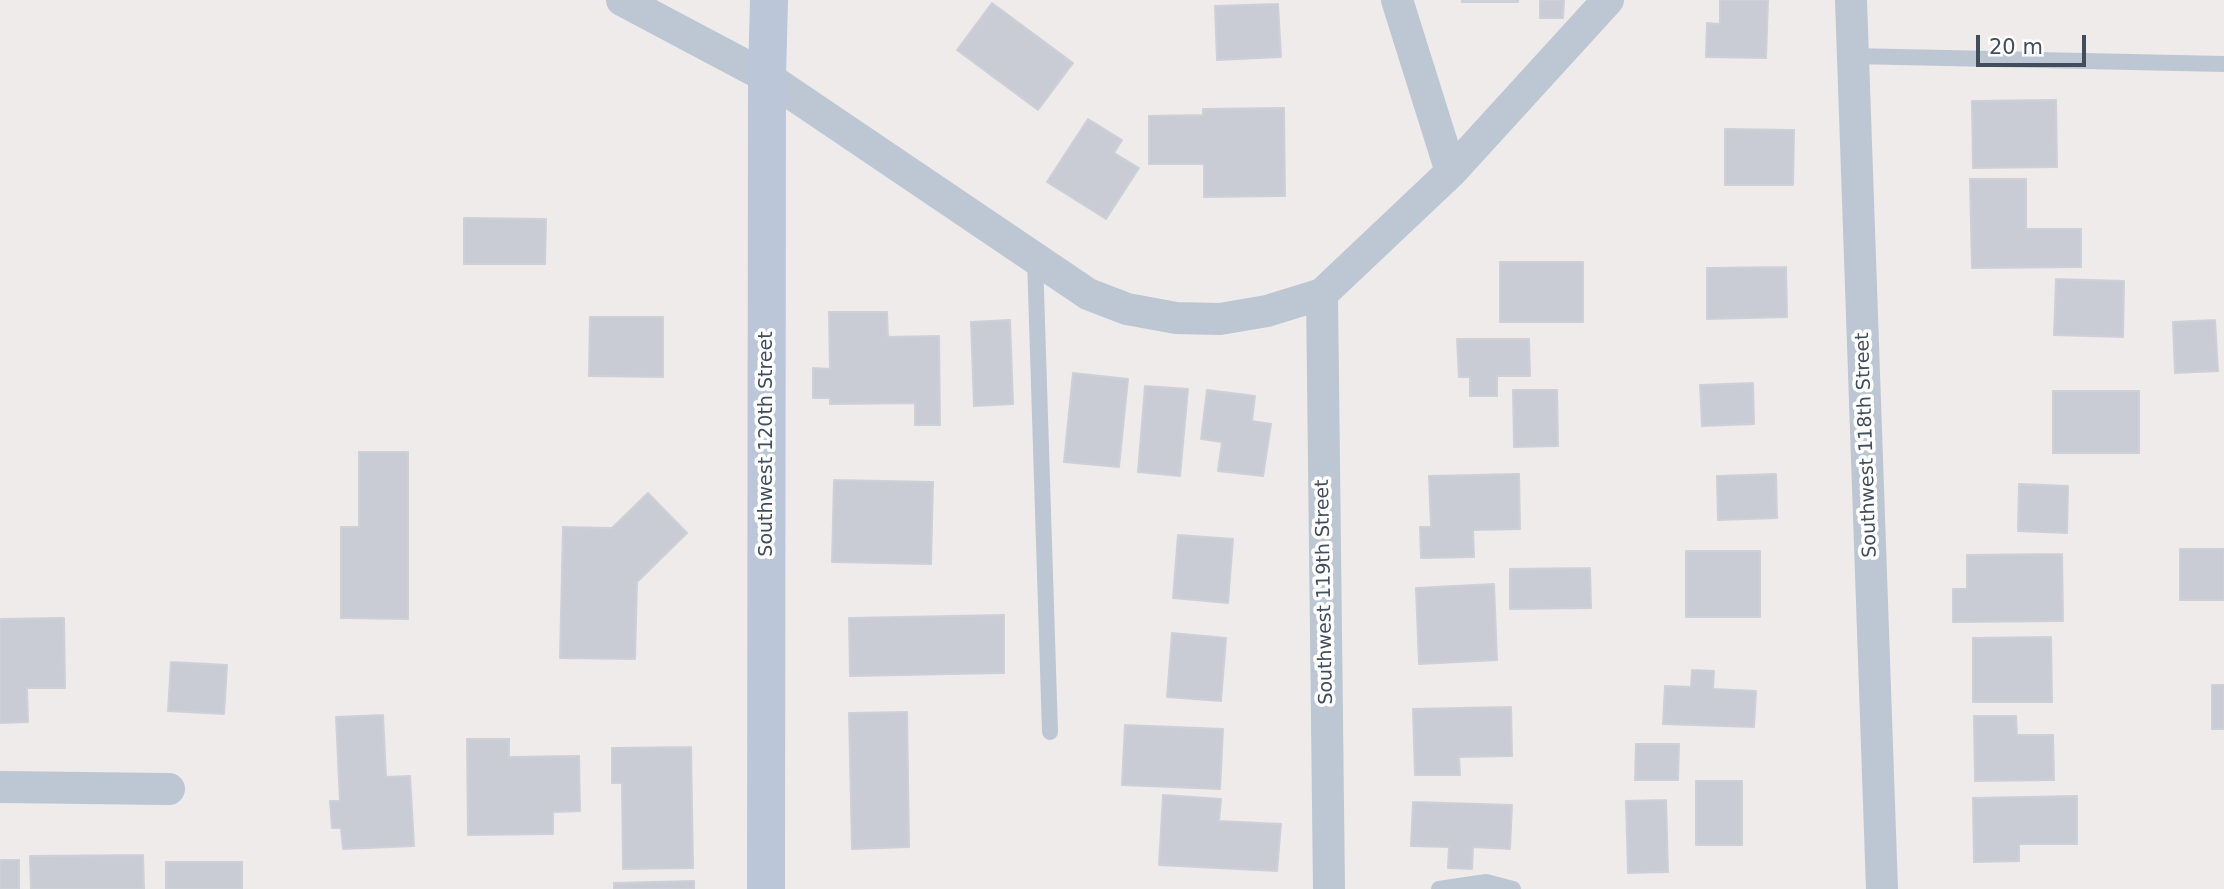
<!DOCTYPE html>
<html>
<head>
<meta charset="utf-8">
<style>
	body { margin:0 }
	#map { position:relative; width:2224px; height:889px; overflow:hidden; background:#efebeb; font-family:"DejaVu Sans",sans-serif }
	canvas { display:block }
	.scale { position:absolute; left:1976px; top:35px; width:110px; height:32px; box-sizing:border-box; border:4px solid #424d5b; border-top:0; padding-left:9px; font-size:21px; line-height:24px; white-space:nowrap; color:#424d5b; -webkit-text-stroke:5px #fff; paint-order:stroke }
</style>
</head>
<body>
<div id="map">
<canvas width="2224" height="889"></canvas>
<div class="scale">20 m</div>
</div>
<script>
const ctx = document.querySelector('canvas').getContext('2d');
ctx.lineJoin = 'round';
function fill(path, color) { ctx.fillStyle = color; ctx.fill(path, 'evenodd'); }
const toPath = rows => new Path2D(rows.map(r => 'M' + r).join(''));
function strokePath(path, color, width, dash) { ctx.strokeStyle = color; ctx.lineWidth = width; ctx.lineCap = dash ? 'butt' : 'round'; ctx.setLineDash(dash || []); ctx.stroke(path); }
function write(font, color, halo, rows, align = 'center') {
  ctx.font = font + ' "DejaVu Sans",sans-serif'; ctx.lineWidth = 7; ctx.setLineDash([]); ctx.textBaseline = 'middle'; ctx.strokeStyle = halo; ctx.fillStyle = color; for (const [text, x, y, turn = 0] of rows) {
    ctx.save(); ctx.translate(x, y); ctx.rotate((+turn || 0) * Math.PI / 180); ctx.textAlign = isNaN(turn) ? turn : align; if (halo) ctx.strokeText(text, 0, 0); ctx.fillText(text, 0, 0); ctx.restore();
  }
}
const building = toPath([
	[1462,0,1518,0,1518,2,1462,2,1462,0],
	[1540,0,1564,0,1563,18,1540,18,1540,0],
	[1720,0,1768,0,1766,58,1706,57,1707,23,1720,24,1720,0],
	[992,3,1073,63,1038,110,957,50,992,3],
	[1278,4,1281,57,1217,60,1215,6,1278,4],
	[2056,100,2057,167,1973,168,1972,101,2056,100],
	[1284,108,1285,196,1204,197,1204,164,1149,164,1149,116,1203,115,1203,109,1284,108],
	[1088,119,1122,140,1114,153,1139,168,1106,219,1047,182,1088,119],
	[1725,129,1794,130,1793,185,1725,185,1725,129],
	[1970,179,2026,179,2026,229,2081,229,2081,267,1972,268,1970,179],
	[464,218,546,219,545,264,464,264,464,218],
	[1500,262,1583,262,1583,322,1500,322,1500,262],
	[1786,267,1787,317,1707,319,1707,268,1786,267],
	[2056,279,2124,281,2123,337,2054,335,2056,279],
	[829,312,887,312,888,337,939,336,940,425,915,425,915,403,830,404,830,398,813,398,813,368,830,369,829,312],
	[590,317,663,317,663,377,589,376,590,317],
	[1010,320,1013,404,974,406,971,322,1010,320],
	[2215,320,2218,371,2175,373,2173,322,2215,320],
	[1457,339,1529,339,1530,376,1497,376,1497,396,1470,396,1470,377,1459,377,1457,339],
	[1073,373,1128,379,1119,467,1064,462,1073,373],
	[1753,383,1754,424,1702,426,1700,385,1753,383],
	[1145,386,1188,389,1180,476,1138,472,1145,386],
	[1207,390,1255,396,1252,421,1271,424,1263,476,1218,471,1222,442,1201,439,1207,390],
	[1513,390,1557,390,1558,446,1514,447,1513,390],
	[2053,391,2139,391,2139,453,2053,453,2053,391],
	[359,452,408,452,408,619,341,618,341,527,359,527,359,452],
	[1519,474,1520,529,1473,530,1474,557,1421,558,1420,527,1431,527,1429,476,1519,474],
	[1776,474,1777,518,1718,520,1717,476,1776,474],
	[834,480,933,482,931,564,832,562,834,480],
	[2019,484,2068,486,2067,533,2018,531,2019,484],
	[648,493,687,533,637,582,635,659,560,658,563,527,612,528,648,493],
	[1178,535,1233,539,1228,603,1173,598,1178,535],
	[2180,549,2224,549,2224,600,2180,600,2180,549],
	[1686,551,1760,551,1760,617,1686,617,1686,551],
	[2062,554,2063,621,1953,622,1953,589,1967,589,1967,555,2062,554],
	[1590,568,1591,608,1510,609,1510,569,1590,568],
	[1494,584,1497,660,1419,664,1416,588,1494,584],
	[1004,615,1004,673,850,676,849,618,1004,615],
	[64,618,65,688,27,688,28,722,0,723,0,619,64,618],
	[1172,633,1226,638,1221,701,1167,697,1172,633],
	[2051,637,2052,702,1973,702,1973,638,2051,637],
	[171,662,227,665,224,714,168,711,171,662],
	[1692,670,1714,671,1713,689,1756,691,1754,727,1663,724,1665,686,1691,687,1692,670],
	[2212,685,2224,685,2224,729,2212,729,2212,685],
	[1511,707,1512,756,1459,757,1460,775,1415,775,1413,709,1511,707],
	[907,712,909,847,852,849,849,713,907,712],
	[383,715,386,777,410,776,414,846,343,849,341,828,332,828,330,801,340,801,336,717,383,715],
	[1974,716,2016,716,2017,735,2053,735,2054,780,1975,781,1974,716],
	[1125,725,1223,729,1220,789,1122,785,1125,725],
	[467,739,509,739,509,757,579,756,580,811,553,812,553,834,468,835,467,739],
	[1636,744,1679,744,1678,780,1635,780,1636,744],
	[691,747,693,868,623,869,622,783,612,783,612,748,691,747],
	[1696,781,1742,781,1742,845,1696,845,1696,781],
	[1163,795,1221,799,1219,821,1281,824,1277,871,1159,865,1163,795],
	[2077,796,2077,844,2019,844,2019,861,1974,862,1973,798,2077,796],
	[1666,800,1668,872,1628,873,1626,801,1666,800],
	[1413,802,1512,805,1510,849,1473,847,1472,869,1448,868,1449,847,1411,846,1413,802],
	[143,855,144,889,31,889,30,856,143,855],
	[0,860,19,860,19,889,0,889,0,860],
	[166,862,242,862,242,889,166,889,166,862],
	[694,881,694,889,614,889,614,883,694,881]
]);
fill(building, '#c9ccd4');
strokePath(building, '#ced0d8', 2);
strokePath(toPath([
	[1853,56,2224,64],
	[1035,259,1050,732],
	[1439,889,1486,882,1513,889]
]), '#bcc7d3', 16);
strokePath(toPath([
	[622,0,767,77,1088,294,1127,309,1176,318,1220,319,1267,311,1322,294,1451,172,1608,0],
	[1397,0,1451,172],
	[1851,0,1882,889],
	[1322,294,1329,889],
	[0,787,169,789]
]), '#bcc7d3', 32);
strokePath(toPath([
	[766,889,767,77,769,0]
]), '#bbc7d8', 38);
write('19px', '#424d5b', '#fff', [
	["Southwest 120th Street",767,444,-90],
	["Southwest 118th Street",1867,445,-92],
	["Southwest 119th Street",1325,592,-91]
]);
</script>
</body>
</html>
